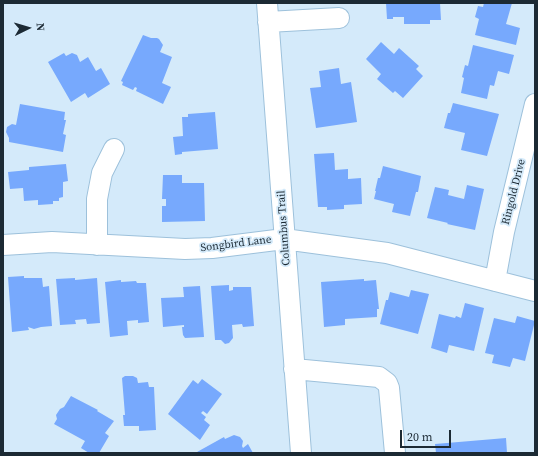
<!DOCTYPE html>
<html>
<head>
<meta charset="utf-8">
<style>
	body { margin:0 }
	#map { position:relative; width:538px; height:456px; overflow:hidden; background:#d4eafa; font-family:"Source Serif 4",serif }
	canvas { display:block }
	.frame { position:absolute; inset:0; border:4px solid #1c2a34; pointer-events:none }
	.north { position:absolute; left:8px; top:8px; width:40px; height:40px; -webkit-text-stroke:3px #d4eafa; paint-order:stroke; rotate:85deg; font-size:11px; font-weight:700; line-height:16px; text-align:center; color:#1c2a34 }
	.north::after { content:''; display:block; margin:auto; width:14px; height:18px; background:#1c2a34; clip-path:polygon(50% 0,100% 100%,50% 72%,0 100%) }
	.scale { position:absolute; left:400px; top:430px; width:51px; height:18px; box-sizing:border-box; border:2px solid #1c2a34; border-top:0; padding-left:5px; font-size:12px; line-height:14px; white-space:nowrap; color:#1c2a34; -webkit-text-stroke:3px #d4eafa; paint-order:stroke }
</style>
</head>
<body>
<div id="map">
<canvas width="538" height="456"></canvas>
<div class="frame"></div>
<div class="north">N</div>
<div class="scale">20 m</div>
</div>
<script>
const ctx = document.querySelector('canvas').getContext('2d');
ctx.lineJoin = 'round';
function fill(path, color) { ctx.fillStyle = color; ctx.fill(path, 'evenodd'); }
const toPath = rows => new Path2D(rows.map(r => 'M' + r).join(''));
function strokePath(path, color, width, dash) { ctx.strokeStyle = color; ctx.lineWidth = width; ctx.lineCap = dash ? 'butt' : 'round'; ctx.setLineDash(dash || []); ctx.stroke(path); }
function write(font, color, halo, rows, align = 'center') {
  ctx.font = font + ' "Source Serif 4",serif'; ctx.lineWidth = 3.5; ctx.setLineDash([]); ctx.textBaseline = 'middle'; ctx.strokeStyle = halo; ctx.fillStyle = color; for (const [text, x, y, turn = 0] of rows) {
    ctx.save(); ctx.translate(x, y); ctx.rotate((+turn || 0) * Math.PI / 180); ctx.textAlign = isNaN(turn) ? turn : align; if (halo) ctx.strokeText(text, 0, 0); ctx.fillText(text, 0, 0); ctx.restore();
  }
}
fill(toPath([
	[386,3,440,3,441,20,430,20,430,24,404,24,404,17,393,17,393,19,387,19],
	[484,3,512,3,506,24,520,28,516,45,475,35,479,19,475,17,478,6,483,7],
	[143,35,151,38,157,38,159,39,163,45,160,52,172,57,162,83,171,87,163,104,136,91,137,88,135,87,133,90,122,85,123,82,121,81],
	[381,42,394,54,399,48,419,66,416,69,423,76,403,98,395,91,393,93,377,79,381,74,366,59],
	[473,45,514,55,509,74,498,71,494,86,490,85,487,99,461,93,464,78,462,77,465,65,468,66],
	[64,53,66,56,72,53,77,55,80,62,88,57,96,71,101,68,110,84,88,98,85,93,71,102,48,62],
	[339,68,341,84,351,82,357,122,316,128,310,88,321,87,319,71],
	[453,103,499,114,487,156,461,150,465,133,444,128,448,113,450,113],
	[20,104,65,112,64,120,66,120,63,134,66,135,63,152,9,142,9,138,6,132,7,127,12,124,16,125],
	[215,112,218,149,182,152,182,154,175,155,173,137,183,136,182,117,188,117,188,114],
	[334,153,335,170,348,169,348,179,361,178,362,204,344,205,344,209,327,210,327,207,318,207,314,154],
	[66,164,68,181,63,182,63,197,59,198,59,201,53,201,53,204,38,205,38,200,24,201,23,188,10,189,8,172,29,170,29,167],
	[383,166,421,176,418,192,416,192,410,216,392,212,394,204,374,199,376,191,375,191,378,178,380,178],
	[163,175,182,175,182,183,204,183,205,221,162,222,162,206,166,206,166,199,162,199],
	[467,185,484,189,475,230,447,224,448,223,427,218,435,187,449,190,448,195,464,199],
	[24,276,24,278,42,278,43,287,49,286,52,326,41,327,34,329,28,327,29,330,12,332,8,277],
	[75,278,75,280,97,278,100,323,87,324,86,319,75,320,76,324,60,325,56,279],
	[364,279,364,281,376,280,379,309,377,309,377,317,345,319,345,325,324,327,321,282],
	[121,280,121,282,136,281,137,283,146,283,149,322,138,323,138,320,127,321,128,335,110,337,105,282],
	[229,285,229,291,233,290,233,287,251,287,254,326,243,327,242,324,232,325,233,338,229,343,225,344,221,340,215,340,211,286],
	[200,286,204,337,185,338,183,335,182,327,184,327,184,325,163,327,161,298,184,297,183,287],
	[411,290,429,294,418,334,380,324,386,300,388,300,390,292,409,297],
	[465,303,484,308,474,351,449,345,447,353,431,348,439,314,455,318,456,316,461,318],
	[517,316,535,321,525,361,513,358,510,367,492,363,494,355,485,353,494,318,515,323],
	[125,376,133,376,137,378,138,383,148,382,149,387,154,387,156,430,139,431,139,426,124,426,123,415,125,415,122,378],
	[202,379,222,394,207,414,203,411,201,413,206,417,204,420,210,425,200,440,168,414,193,380,198,384],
	[71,396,98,410,97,411,114,421,105,433,109,436,99,453,89,453,81,448,85,441,54,424,57,419,56,415,60,409,64,407],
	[234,435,240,437,243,441,242,446,243,448,248,444,253,453,197,453,197,452,224,437,225,439],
	[506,438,507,453,436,453,435,444]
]), '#77a9fd');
const minor = toPath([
	[267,3,301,453],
	[268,22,339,18],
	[3,245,52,242,185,249,212,248,284,239,387,253,535,291],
	[97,245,97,199,102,173,114,149],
	[495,281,504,232,535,104],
	[294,369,379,377,387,383,389,388,395,453]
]);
strokePath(minor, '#9dc1db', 22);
strokePath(minor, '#fff', 20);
write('11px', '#1c2a34', '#d4eafa', [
	["Ringold Drive",514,192,-76],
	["Columbus Trail",284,228,-94],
	["Songbird Lane",236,244,-7]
]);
</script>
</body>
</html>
